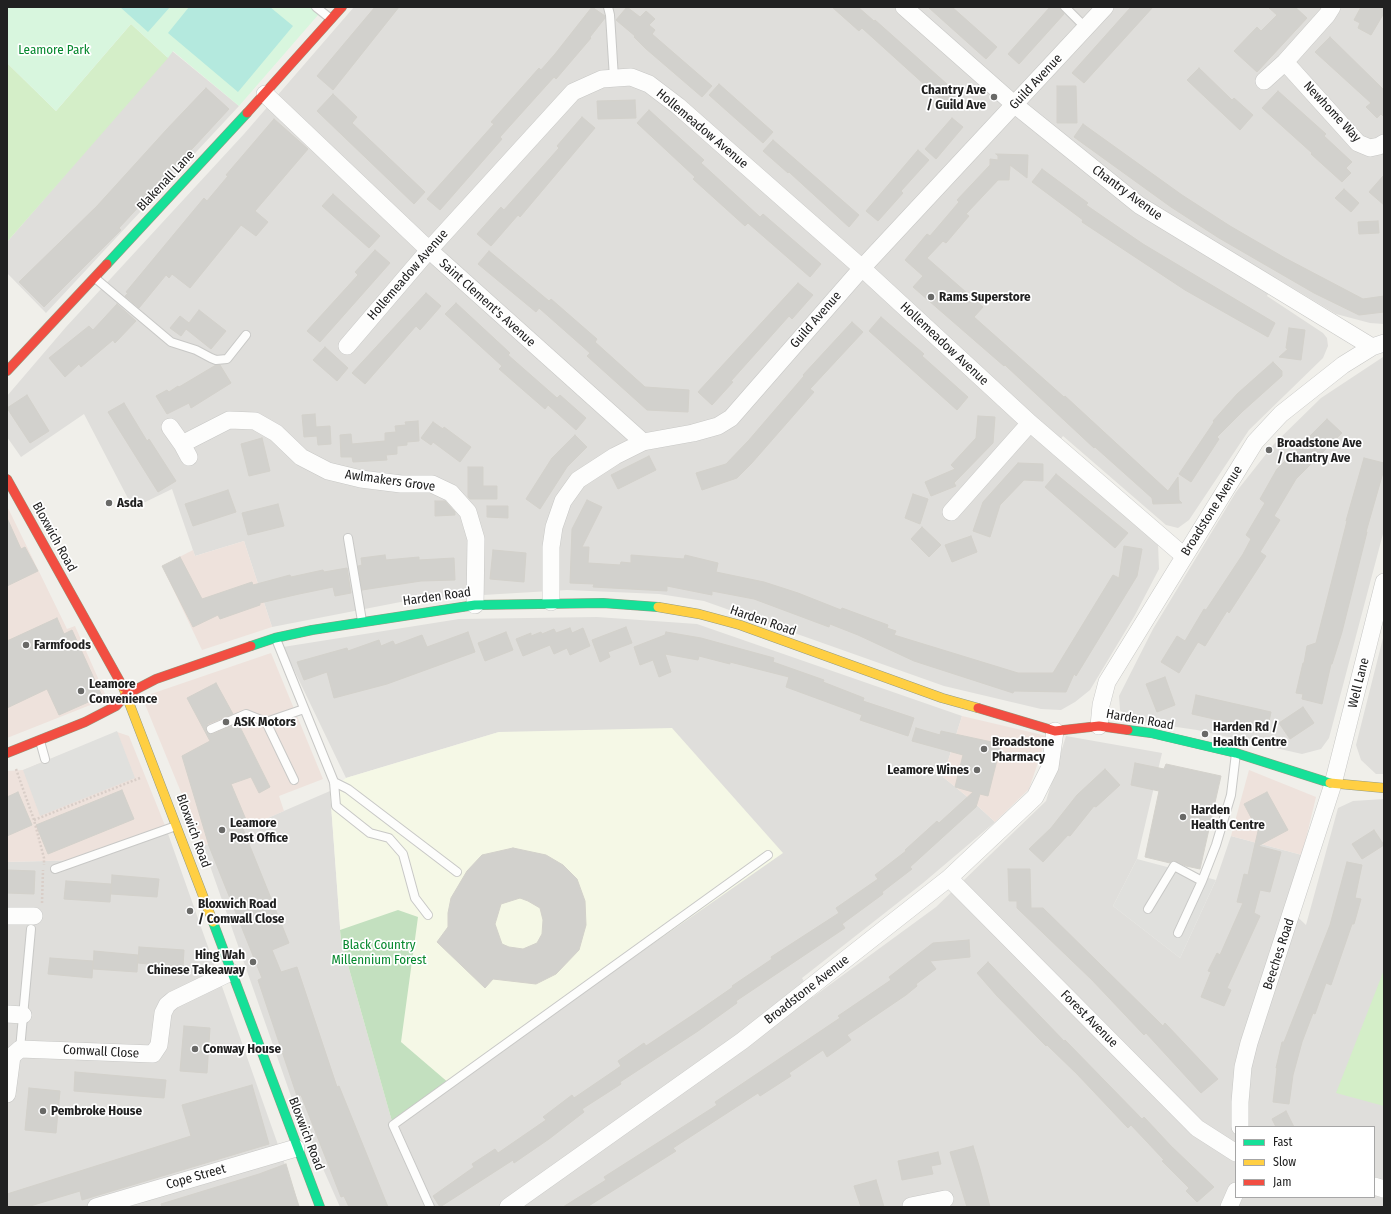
<!DOCTYPE html>
<html>
<head>
<meta charset="utf-8">
<style>
	body { margin:0 }
	#map { position:relative; width:1391px; height:1214px; overflow:hidden; background:#f0efea; font-family:"Fira Sans Condensed",sans-serif }
	canvas { display:block }
	.frame { position:absolute; inset:0; border:8px solid #212121; pointer-events:none }
	.legend { position:absolute; left:1235px; top:1126px; width:140px; height:72px; box-sizing:border-box; background:#fff; border:1px solid #a6a6a6; margin:0; padding:5px 7px; list-style:none; font-size:12px; color:#212121 }
	.legend li { display:flex; align-items:center; gap:8px; height:20px }
	.legend b { width:20px; border:1px solid #a6a6a6 }
</style>
</head>
<body>
<div id="map">
<canvas width="1391" height="1214"></canvas>
<div class="frame"></div>
<ul class="legend">
<li><b style="height:5px;background:#16e098"></b>Fast</li>
<li><b style="height:5px;background:#ffcf43"></b>Slow</li>
<li><b style="height:5px;background:#f24e42"></b>Jam</li>
</ul>
</div>
<script>
const ctx = document.querySelector('canvas').getContext('2d');
ctx.lineJoin = 'round';
function fill(path, color) { ctx.fillStyle = color; ctx.fill(path, 'evenodd'); }
const toPath = rows => new Path2D(rows.map(r => 'M' + r).join(''));
function strokePath(path, color, width, dash) { ctx.strokeStyle = color; ctx.lineWidth = width; ctx.lineCap = dash ? 'butt' : 'round'; ctx.setLineDash(dash || []); ctx.stroke(path); }
function write(font, color, halo, rows, align = 'center') {
  ctx.font = font + ' "Fira Sans Condensed",sans-serif'; ctx.lineWidth = 3.5; ctx.setLineDash([]); ctx.textBaseline = 'middle'; ctx.strokeStyle = halo; ctx.fillStyle = color; for (const [text, x, y, turn = 0] of rows) {
    ctx.save(); ctx.translate(x, y); ctx.rotate((+turn || 0) * Math.PI / 180); ctx.textAlign = isNaN(turn) ? turn : align; if (halo) ctx.strokeText(text, 0, 0); ctx.fillText(text, 0, 0); ctx.restore();
  }
}
fill(toPath([
	[354,7,1384,7,1384,324,1370,323,1336,314,1276,278,1267,296,1323,333,1327,338,1328,346,1323,358,1249,430,1189,520,1178,528,1166,525,1063,436,1052,450,1158,543,1159,569,1135,615,1090,690,1075,702,1061,710,1041,709,944,686,704,601,659,594,567,590,416,599,272,627,244,541,195,556,172,489,133,508,84,414,21,457,7,437,7,396,66,327,244,134],
	[172,51,239,106,46,313,7,273,7,242],
	[1383,357,1384,530,1329,738,1321,749,1302,754,1197,730,1129,720,1120,710,1119,696,1153,629,1236,492,1274,444,1321,398],
	[597,617,697,624,962,716,943,777,970,799,995,822,923,883,802,978,813,997,936,907,1046,801,1066,736,1162,753,1137,859,1113,906,1180,958,1216,880,1231,836,1302,855,1287,907,1306,925,1338,808,1353,801,1384,799,1384,1207,340,1207,292,1099,203,846,330,791,341,940,499,732,346,778,283,647,459,619],
	[1236,1127,1374,1127,1374,1197,1236,1197],
	[1384,634,1384,774,1376,774,1361,760,1356,745],
	[166,828,300,1207,7,1207,7,862,81,860]
]), '#dfdedb');
fill(toPath([
	[7,506,67,629,75,626,105,694,103,700,7,738],
	[244,541,272,627,202,650,162,566,193,550,195,556],
	[271,653,323,779,279,796,284,811,203,846,142,697],
	[962,716,1047,736,1029,789,995,822,970,799,943,777],
	[117,732,129,736,166,828,81,860,7,862,7,771,23,770],
	[1249,770,1316,797,1302,855,1231,836]
]), '#eee2dc');
fill(toPath([
	[672,728,783,853,393,1125,341,940,330,791,346,778,499,732]
]), '#f5f8e6');
fill(toPath([
	[131,24,168,58,7,242,7,63,56,111],
	[1384,970,1384,1106,1336,1093]
]), '#d4eec8');
fill(toPath([
	[398,910,418,917,401,1042,450,1084,393,1125,341,940,340,930]
]), '#c3e0bf');
fill(toPath([
	[7,7,325,7,239,106,173,51,168,58,131,24,56,111,7,63]
]), '#d8f6de');
fill(toPath([
	[120,7,170,7,148,32],
	[189,7,270,7,293,26,238,92,168,33]
]), '#b4e9de');
fill(toPath([
	[117,731,135,778,40,816,23,770],
	[1137,859,1216,880,1180,958,1113,906]
]), '#e0e0dd');
const building = toPath([
	[375,7,399,7,333,90,317,76,375,7],
	[592,7,605,16,605,18,590,37,591,38,556,79,554,77,500,137,502,139,440,210,427,199,494,124,491,122,539,68,541,70,555,54,592,7],
	[627,7,640,17,646,11,655,19,649,25,655,30,652,34,712,86,702,97,645,48,634,37,635,36,616,20,627,7],
	[832,7,858,7,874,21,875,20,957,93,947,105,862,28,859,31,832,7],
	[928,7,952,7,997,47,986,59,928,7],
	[1050,7,1060,7,1064,14,1019,64,1008,54,1050,7],
	[1131,7,1153,7,1084,83,1072,73,1131,7],
	[1268,7,1295,7,1307,18,1257,72,1234,51,1257,27,1261,31,1277,15,1268,7],
	[1361,7,1384,7,1384,13,1371,35,1358,28,1360,23,1354,20,1361,7],
	[1330,37,1384,90,1384,117,1381,114,1377,118,1366,107,1371,103,1315,52,1330,37],
	[1199,68,1232,100,1234,98,1253,115,1240,130,1187,80,1199,68],
	[719,84,773,132,763,143,709,95,719,84],
	[1057,86,1076,86,1077,123,1057,123,1057,86],
	[206,88,229,109,119,228,121,230,44,307,19,282,97,206,167,129,206,88],
	[1278,91,1326,134,1324,136,1352,162,1346,168,1351,173,1342,182,1311,154,1312,153,1262,108,1278,91],
	[333,94,357,117,352,123,425,192,414,204,317,111,333,94],
	[635,100,636,118,598,119,597,101,635,100],
	[649,110,704,160,701,163,760,217,763,214,821,264,810,277,748,223,745,226,693,179,695,177,637,123,649,110],
	[582,117,595,128,520,217,518,215,491,246,477,234,501,207,504,210,559,148,557,146,582,117],
	[952,118,963,127,936,159,925,149,952,118],
	[274,119,308,149,255,211,268,222,256,236,241,225,190,288,172,274,169,278,166,275,139,308,125,296,128,293,126,292,204,198,207,201,228,176,226,175,274,119],
	[1083,124,1182,195,1230,226,1285,258,1363,299,1384,296,1384,312,1359,315,1314,293,1219,238,1171,207,1074,137,1083,124],
	[773,140,859,215,849,227,789,172,788,173,763,151,773,140],
	[918,150,929,160,901,191,903,193,878,221,866,211,918,150],
	[996,154,1028,155,1027,178,1010,165,1009,180,998,180,966,214,969,216,946,243,943,241,927,258,983,307,974,317,1064,397,1065,396,1168,491,1178,477,1179,500,1182,503,1153,504,1152,498,1095,447,1094,448,1005,365,1004,366,913,287,923,276,905,260,927,234,930,236,959,202,957,200,990,165,990,159,998,160,998,156,996,154],
	[1042,169,1088,203,1086,205,1143,244,1275,323,1268,337,1185,290,1082,222,1083,220,1032,182,1042,169],
	[1384,175,1384,205,1369,192,1384,175],
	[1344,189,1359,203,1351,212,1335,198,1344,189],
	[333,194,380,236,369,248,322,206,333,194],
	[1378,221,1379,233,1359,234,1358,222,1378,221],
	[375,250,390,263,320,342,307,331,358,275,355,272,375,250],
	[489,251,549,301,551,299,582,326,597,339,595,342,645,387,689,390,688,412,647,410,587,356,590,353,539,308,536,312,478,264,489,251],
	[798,283,813,295,792,319,789,316,731,381,733,382,712,405,698,392,798,283],
	[426,293,441,306,420,330,416,326,365,384,352,373,426,293],
	[456,303,510,353,508,355,557,398,560,395,586,418,576,430,548,405,545,409,499,369,502,366,445,314,456,303],
	[117,304,136,321,115,343,113,340,81,367,79,364,65,377,49,358,89,326,93,330,117,304],
	[199,310,226,331,211,349,186,329,181,336,170,328,180,316,189,323,199,310],
	[881,317,924,354,922,356,968,397,957,410,869,331,881,317],
	[852,322,863,332,810,389,814,392,751,464,737,478,702,490,696,473,726,464,749,440,804,376,803,375,852,322],
	[1289,328,1305,330,1301,360,1279,357,1288,349,1286,348,1289,328],
	[325,347,348,368,337,381,313,360,325,347],
	[1273,362,1282,371,1282,376,1243,411,1217,437,1219,439,1191,482,1179,474,1214,422,1213,421,1237,394,1273,362],
	[216,365,220,365,231,383,191,408,189,403,167,414,156,396,167,390,169,392,178,386,179,387,216,365],
	[27,395,49,431,30,443,7,408,27,395],
	[124,403,147,441,149,439,176,481,158,492,108,412,124,403],
	[315,414,316,427,330,426,331,444,318,445,317,436,304,437,302,415,315,414],
	[978,416,995,417,993,443,954,483,956,486,931,496,925,482,955,469,951,465,976,438,978,416],
	[1327,419,1342,433,1296,479,1274,516,1280,520,1260,552,1266,556,1229,613,1227,611,1205,646,1198,642,1179,673,1161,662,1177,636,1185,641,1204,609,1206,610,1243,554,1251,539,1246,535,1265,503,1260,499,1277,469,1327,419],
	[418,421,419,441,407,442,407,445,397,446,397,454,386,455,387,460,353,462,352,457,341,457,340,435,351,434,352,444,385,441,385,433,396,432,395,426,406,425,405,422,418,421],
	[433,422,443,429,444,427,471,447,460,462,433,442,431,445,421,438,433,422],
	[575,435,587,447,567,467,540,509,526,499,552,458,575,435],
	[262,438,270,471,249,476,241,444,262,438],
	[649,456,656,470,618,489,611,475,649,456],
	[1364,458,1384,463,1384,469,1366,532,1367,532,1342,632,1332,664,1331,664,1322,704,1302,699,1303,694,1296,693,1303,663,1304,663,1307,646,1316,643,1347,521,1346,521,1364,458],
	[1018,463,1043,464,1043,481,1024,480,1000,505,990,537,973,531,983,502,1018,463],
	[468,467,483,467,483,486,497,486,497,499,470,499,468,497,468,467],
	[1056,474,1128,533,1115,548,1045,487,1056,474],
	[228,490,236,512,193,526,185,504,228,490],
	[913,494,928,499,920,524,905,518,913,494],
	[587,500,602,507,582,547,589,547,588,563,620,565,621,562,631,563,631,555,684,559,685,555,718,563,716,572,764,582,798,593,841,610,842,608,888,625,887,628,896,631,894,635,1018,673,1053,673,1113,575,1119,578,1124,546,1142,549,1137,576,1076,676,1074,674,1066,692,1014,691,1013,693,914,661,858,635,830,624,829,627,754,599,712,591,712,595,667,586,667,591,593,587,594,584,570,583,572,529,587,500],
	[435,501,445,501,455,512,455,515,435,516,435,501],
	[278,504,284,526,248,535,242,513,278,504],
	[487,506,508,506,508,518,487,517,487,506],
	[7,518,21,549,25,547,38,571,7,586,7,518],
	[922,527,941,545,929,557,911,539,922,527],
	[971,536,977,552,952,562,945,545,971,536],
	[493,550,526,553,524,582,490,579,493,550],
	[385,555,386,560,419,557,419,560,454,558,455,580,421,581,362,590,358,566,362,565,361,558,385,555],
	[180,557,202,599,252,582,253,585,290,575,291,577,323,570,324,572,347,568,351,593,335,596,333,587,299,594,260,603,260,605,220,619,218,615,193,627,162,566,180,557],
	[57,618,64,634,72,630,102,696,59,715,47,689,7,708,7,641,57,618],
	[626,627,632,643,608,652,610,657,600,662,592,640,626,627],
	[570,628,572,633,583,628,590,646,570,655,567,648,554,654,550,645,523,656,516,639,531,633,531,636,541,632,542,634,554,629,556,633,570,628],
	[468,632,475,652,387,684,334,698,327,672,304,680,297,662,347,648,348,651,379,640,381,646,393,641,395,645,422,635,427,647,468,632],
	[506,632,513,650,485,661,478,643,506,632],
	[666,632,701,638,774,658,773,662,824,680,823,682,864,698,863,701,914,718,908,736,860,720,862,715,786,687,789,677,730,662,730,664,699,656,698,660,665,654,671,672,659,677,653,660,640,665,634,647,665,635,666,632],
	[1165,677,1175,705,1157,712,1146,684,1165,677],
	[216,683,233,714,208,724,206,728,206,732,213,734,238,723,270,787,259,793,251,777,231,784,247,822,241,824,289,943,272,950,281,972,297,967,337,1087,339,1086,388,1207,349,1207,344,1196,341,1197,301,1095,297,1096,258,980,262,978,209,846,182,756,210,741,187,698,216,683],
	[1196,695,1271,712,1267,731,1192,714,1196,695],
	[1303,707,1314,723,1290,739,1279,723,1303,707],
	[916,728,940,735,941,731,1001,744,988,796,980,794,976,807,910,867,912,869,882,892,883,894,842,924,845,928,736,1001,737,1003,698,1031,620,1082,621,1084,582,1109,584,1112,549,1139,514,1163,513,1160,440,1207,433,1196,474,1167,472,1164,495,1149,498,1153,546,1120,543,1117,572,1095,574,1098,621,1066,618,1061,644,1043,646,1046,694,1014,733,987,732,986,772,959,771,957,839,913,836,908,878,879,875,875,906,851,905,850,937,821,939,823,973,792,955,787,963,755,912,741,916,728],
	[1135,763,1164,769,1166,764,1221,776,1200,869,1186,866,1174,861,1170,863,1145,857,1159,791,1131,785,1135,763],
	[1105,769,1120,785,1096,807,1094,806,1070,836,1068,835,1043,862,1029,849,1051,828,1077,795,1105,769],
	[122,790,134,819,48,854,36,825,122,790],
	[18,792,32,825,7,836,7,797,18,792],
	[1267,792,1288,830,1258,846,1281,852,1270,892,1260,890,1254,913,1260,916,1227,988,1231,990,1224,1006,1201,997,1211,972,1208,971,1217,953,1220,955,1243,903,1237,902,1244,874,1248,875,1258,831,1244,804,1267,792],
	[1374,830,1384,845,1362,859,1352,844,1374,830],
	[513,848,546,855,563,865,577,879,585,901,586,925,579,950,556,974,536,984,493,979,485,988,437,942,448,927,448,913,451,898,467,871,482,855,513,848],
	[520,898,528,901,540,908,543,920,542,934,537,943,523,949,509,947,502,944,495,924,501,904,520,898],
	[1347,862,1362,865,1355,898,1361,899,1354,924,1352,924,1331,985,1326,983,1315,1014,1313,1013,1302,1042,1293,1075,1289,1104,1273,1102,1277,1068,1276,1068,1282,1042,1284,1042,1330,925,1347,862],
	[1008,869,1030,869,1031,908,1043,908,1163,1026,1165,1023,1218,1079,1201,1093,1146,1033,1144,1035,1092,980,1017,908,1017,901,1009,901,1008,869],
	[7,870,35,871,34,894,7,893,7,870],
	[112,875,159,879,157,897,111,894,112,875],
	[66,881,111,884,110,902,64,899,66,881],
	[969,940,970,957,930,961,936,969,916,984,917,986,906,995,847,1035,851,1040,827,1057,823,1050,789,1073,791,1076,760,1096,758,1093,673,1148,676,1151,587,1207,563,1207,606,1180,604,1177,717,1105,715,1102,840,1018,838,1016,891,980,889,977,933,943,969,940],
	[139,947,184,950,183,967,138,963,139,947],
	[94,951,138,955,137,972,93,969,94,951],
	[50,958,93,961,92,978,48,974,50,958],
	[988,962,1064,1041,1065,1040,1142,1119,1144,1117,1171,1146,1214,1187,1197,1202,1186,1191,1189,1188,1162,1161,1164,1160,1131,1125,1128,1128,1077,1074,1047,1045,1046,1046,997,996,977,973,988,962],
	[184,1026,210,1028,207,1073,180,1071,184,1026],
	[75,1072,166,1080,164,1098,74,1091,75,1072],
	[252,1085,269,1144,82,1200,80,1191,27,1207,7,1207,7,1194,191,1136,182,1105,252,1085],
	[29,1088,60,1091,56,1133,25,1130,29,1088],
	[1286,1111,1294,1127,1276,1127,1272,1119,1286,1111],
	[973,1146,980,1169,990,1207,967,1207,950,1152,973,1146],
	[938,1152,941,1164,931,1166,933,1174,902,1180,898,1161,938,1152],
	[286,1164,299,1207,162,1207,161,1204,259,1174,286,1164],
	[876,1180,884,1207,861,1207,854,1186,876,1180]
]);
fill(building, '#d2d1cd');
strokePath(building, '#d3d1cb', 1);
const lane = toPath([
	[316,7,331,19],
	[608,7,610,15,614,78],
	[1065,7,1086,28],
	[95,278,171,342,196,350,211,358,216,360,227,359,246,335],
	[348,538,362,621],
	[276,639,334,782,336,806,370,833,389,838,403,854,415,898,428,915],
	[211,729,246,714,266,722],
	[40,741,45,759],
	[294,780,266,722,304,709],
	[334,782,348,789,457,872],
	[55,869,176,826],
	[1148,909,1174,866,1202,881],
	[1178,933,1202,881,1216,845,1231,795,1236,753],
	[20,1049,31,929],
	[430,1207,393,1125,768,855]
]);
const street = toPath([
	[904,7,1015,105,1139,205,1372,347],
	[1285,62,1358,143,1370,148,1379,146,1384,143],
	[1264,81,1285,62,1327,15,1332,7],
	[265,94,429,250,643,442],
	[347,346,429,250,573,92,602,79,631,77,649,84,678,106,862,268,1030,423,1184,556],
	[170,427,182,444,189,457],
	[182,444,229,420,255,421,276,433,301,457,328,471,361,479,401,484,432,484,451,493,468,512,476,539,475,605],
	[951,512,1030,423],
	[551,602,551,547,554,527,563,501,578,480,615,456,643,442,693,433,718,426,731,418,862,268,1105,7],
	[1099,726,1101,705,1107,682,1255,442,1281,414,1343,365,1372,347,1384,343],
	[949,878,1197,1128,1236,1153],
	[7,916,34,916],
	[7,1014,23,1015],
	[7,1094,12,1056,20,1049,153,1054,159,1045,163,1013,167,1005,173,1000,231,972],
	[1240,1127,1240,1102,1243,1067,1249,1043,1333,784,1384,582],
	[1374,1186,1384,1189],
	[911,1206,945,1199],
	[96,1207,296,1148],
	[508,1207,742,1041,949,878,1035,797,1050,767,1055,731],
	[1229,1207,1236,1191]
]);
const fast = toPath([
	[107,264,247,113],
	[251,646,275,638,312,630,475,605,603,603,658,607],
	[1128,730,1151,733,1236,753,1330,783],
	[213,922,320,1207]
]);
const slow = toPath([
	[658,607,699,614,740,625,942,698,978,708],
	[123,687,213,922],
	[1330,783,1384,788]
]);
const jam = toPath([
	[247,113,342,7],
	[7,371,107,264],
	[7,479,123,687],
	[978,708,1055,731,1099,726,1128,730],
	[7,753,85,722,116,706,127,694,156,679,251,646]
]);
strokePath(lane, '#c8c8c6', 10);
strokePath(street, '#c8c8c6', 18);
strokePath(fast, '#949b80', 10);
strokePath(slow, '#949b80', 10);
strokePath(jam, '#949b80', 10);
strokePath(toPath([
	[16,769,34,820,44,858,44,865],
	[34,820,140,778],
	[42,903,43,870]
]), '#d9cec8', 2.5, [2, 2]);
strokePath(lane, '#fdfdfc', 8);
strokePath(street, '#fdfdfc', 17);
strokePath(fast, '#16e098', 9);
strokePath(slow, '#ffcf43', 9);
strokePath(jam, '#f24e42', 9);
for (const [x, y, r, color] of [
	[994,97,4,"#696967"],
	[931,297,4,"#696967"],
	[1269,450,4,"#696967"],
	[109,503,4,"#696967"],
	[26,645,4,"#696967"],
	[81,691,4,"#696967"],
	[226,722,4,"#696967"],
	[1205,734,4,"#696967"],
	[984,749,4,"#696967"],
	[977,770,4,"#696967"],
	[1183,817,4,"#696967"],
	[222,830,4,"#696967"],
	[190,911,4,"#696967"],
	[253,962,4,"#696967"],
	[195,1049,4,"#696967"],
	[43,1111,4,"#696967"]
]) { const dot = new Path2D(); dot.arc(x, y, r, 0, 2 * Math.PI); ctx.fillStyle = color; ctx.fill(dot); strokePath(dot, '#fff', 1.5); }
write('13px', '#06882e', '#fff', [
	["Leamore Park",54,50],
	["Black Country",379,945],
	["Millennium Forest",379,960]
]);
write('13px', '#212121', '#fff', [
	["Guild Avenue",1036,82,-47],
	["Newhome Way",1332,112,47],
	["Hollemeadow Avenue",702,129,40],
	["Blakenall Lane",166,181,-47],
	["Chantry Avenue",1127,193,36],
	["Hollemeadow Avenue",408,275,-49],
	["Saint Clement's Avenue",487,303,42],
	["Guild Avenue",816,320,-49],
	["Hollemeadow Avenue",944,344,43],
	["Awlmakers Grove",390,481,8],
	["Broadstone Avenue",1212,511,-58],
	["Bloxwich Road",54,537,61],
	["Harden Road",437,597,-8],
	["Harden Road",763,621,19],
	["Well Lane",1359,683,-76],
	["Harden Road",1140,720,10],
	["Bloxwich Road",193,831,70],
	["Beeches Road",1279,954,-72],
	["Broadstone Avenue",807,990,-38],
	["Forest Avenue",1089,1019,45],
	["Comwall Close",101,1052,3],
	["Bloxwich Road",306,1134,69],
	["Cope Street",196,1177,-16]
]);
write('bold 13px', '#212121', '#fff', [
	["Chantry Ave",986,90,"right"],
	["/ Guild Ave",986,105,"right"],
	["Rams Superstore",939,297],
	["Broadstone Ave",1277,443],
	["/ Chantry Ave",1277,458],
	["Asda",117,503],
	["Farmfoods",34,645],
	["Leamore",89,684],
	["Convenience",89,699],
	["ASK Motors",234,722],
	["Harden Rd /",1213,727],
	["Health Centre",1213,742],
	["Broadstone",992,742],
	["Pharmacy",992,757],
	["Leamore Wines",969,770,"right"],
	["Harden",1191,810],
	["Health Centre",1191,825],
	["Leamore",230,823],
	["Post Office",230,838],
	["Bloxwich Road",198,904],
	["/ Comwall Close",198,919],
	["Hing Wah",245,955,"right"],
	["Chinese Takeaway",245,970,"right"],
	["Conway House",203,1049],
	["Pembroke House",51,1111]
], 'left');
</script>
</body>
</html>
